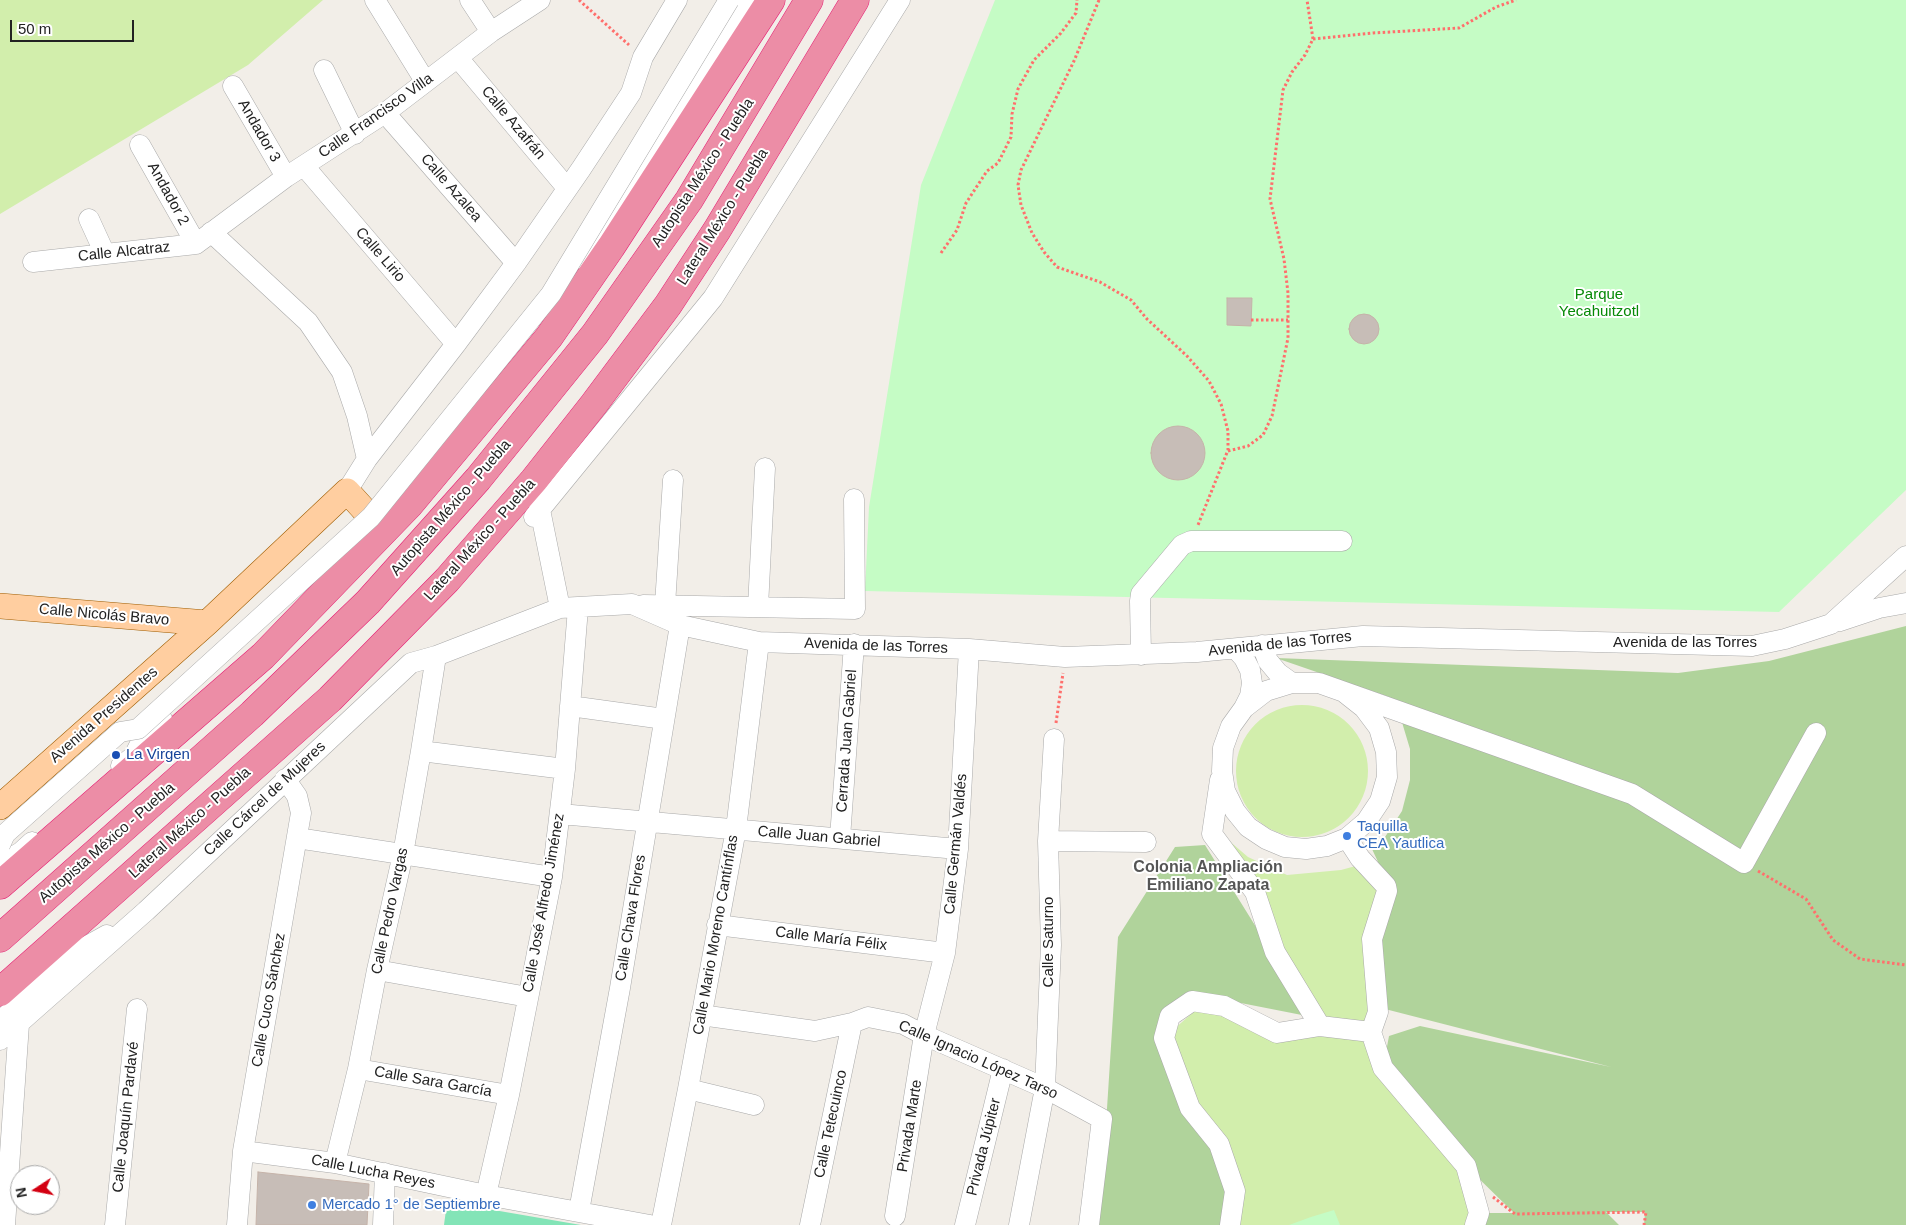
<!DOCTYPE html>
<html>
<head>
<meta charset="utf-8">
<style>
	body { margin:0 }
	#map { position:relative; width:1906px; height:1225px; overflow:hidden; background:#f2eee8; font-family:Helvetica,sans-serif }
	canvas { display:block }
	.north { position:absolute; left:10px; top:1165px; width:50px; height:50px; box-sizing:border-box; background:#fff; border:1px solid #a7a7a7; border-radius:50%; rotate:259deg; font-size:14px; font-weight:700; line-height:20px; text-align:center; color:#222 }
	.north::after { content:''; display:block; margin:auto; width:18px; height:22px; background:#d30011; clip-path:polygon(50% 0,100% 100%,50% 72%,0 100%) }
	.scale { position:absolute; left:10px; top:20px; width:124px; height:22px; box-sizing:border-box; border:2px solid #222; border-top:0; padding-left:6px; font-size:15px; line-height:18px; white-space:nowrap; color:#222; -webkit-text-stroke:4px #fff; paint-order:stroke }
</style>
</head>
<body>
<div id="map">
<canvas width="1906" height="1225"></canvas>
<div class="north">N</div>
<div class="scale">50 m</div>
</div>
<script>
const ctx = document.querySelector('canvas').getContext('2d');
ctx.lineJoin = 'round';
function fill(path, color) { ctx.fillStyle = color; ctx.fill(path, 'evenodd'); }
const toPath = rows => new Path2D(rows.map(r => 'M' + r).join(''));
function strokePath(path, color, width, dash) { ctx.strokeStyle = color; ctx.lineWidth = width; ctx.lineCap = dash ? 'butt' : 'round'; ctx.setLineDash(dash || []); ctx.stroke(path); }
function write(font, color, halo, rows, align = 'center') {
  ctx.font = font + ' Helvetica,sans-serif'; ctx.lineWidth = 4; ctx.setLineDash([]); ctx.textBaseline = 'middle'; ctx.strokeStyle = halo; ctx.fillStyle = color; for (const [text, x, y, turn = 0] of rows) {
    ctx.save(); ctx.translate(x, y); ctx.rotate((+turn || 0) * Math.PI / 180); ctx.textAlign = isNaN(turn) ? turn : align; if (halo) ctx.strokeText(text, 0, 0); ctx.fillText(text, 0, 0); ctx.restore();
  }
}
fill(toPath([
	[0,0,323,0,248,65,0,214],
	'1236 771a66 66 0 1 1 132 0a66 66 0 1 1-132 0Z',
	[1227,839,1248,857,1287,875,1341,870,1363,864,1383,904,1371,1024,1329,1020,1306,995],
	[1199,1007,1280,1039,1317,1034,1366,1039,1466,1166,1475,1225,1230,1225,1164,1038]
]), '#d2eeac');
fill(toPath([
	[1906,626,1906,1225,1644,1225,1645,1212,1606,1212,1619,1225,1475,1225,1479,1213,1514,1213,1466,1166,1383,1068,1389,1036,1420,1026,1611,1067,1385,1009,1379,949,1392,892,1372,849,1385,837,1402,811,1410,780,1410,749,1401,719,1389,697,1276,658,1678,673,1769,661],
	[1205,845,1312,1017,1190,993,1164,1038,1219,1144,1230,1225,1094,1225,1106,1124,1118,937,1175,847]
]), '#b0d39b');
fill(toPath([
	[995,0,1906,0,1906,490,1779,612,865,591,869,507,921,185],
	[1334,1210,1340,1225,1289,1225,1311,1217]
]), '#c5fcc5');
fill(toPath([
	[447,1202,581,1225,444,1225]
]), '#83e4b7');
const building = toPath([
	[1227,298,1252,298,1251,326,1227,325,1227,298],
	'1349 329a15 15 0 1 1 30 0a15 15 0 1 1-30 0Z',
	'1151 453a27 27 0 1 1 54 0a27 27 0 1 1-54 0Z',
	[258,1172,369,1184,367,1225,256,1225,258,1172]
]);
fill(building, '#c7bdb7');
strokePath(building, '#c5b3a9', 1);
const minor = toPath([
	[375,0,425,81],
	[470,0,491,32],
	[458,58,567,188],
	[324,70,355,134],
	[233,86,286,177],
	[385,113,516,263],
	[140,145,196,244],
	[304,166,456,344],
	[89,219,105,254],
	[211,232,308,322,342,372,357,416,367,459],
	[583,259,708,65,746,0],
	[33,262,196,244,286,177,385,113,491,32,540,0],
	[534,480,560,608,632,604,680,625,759,642,969,649,1065,657,1197,652,1363,636,1752,646,1785,639,1831,624,1906,556],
	[347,491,367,459,456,344,516,263,581,169,631,93,643,57,677,0],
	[534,517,713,298,900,0],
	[643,605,855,609,854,499],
	[665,605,673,480],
	[758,607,765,468],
	[1840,621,1879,608,1906,603],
	[1262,645,1268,661,1278,673,1292,683],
	[1236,649,1244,658,1250,670,1252,683,1250,696,1244,708],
	[1141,655,1140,601,1141,594,1182,545,1191,541,1342,541],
	[1345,693,1364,708,1379,728,1386,752,1387,777,1380,801,1366,822,1347,838,1327,846,1306,849,1285,847,1266,839,1248,827,1235,811,1225,791,1222,771,1223,748,1231,726,1244,708,1266,691,1292,683,1319,683,1632,794,1744,863,1816,733],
	[570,706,664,719],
	[421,751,565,769],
	[121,766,134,756,145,734,162,719],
	[1220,780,1212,834,1255,892,1275,952,1320,1026,1277,1033,1224,1006,1192,1001,1170,1016,1164,1038,1190,1108,1219,1144,1235,1191,1230,1225],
	[560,814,958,849],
	[297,838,552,877],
	[840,838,854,644],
	[1347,838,1360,858,1386,886,1387,891,1372,939,1378,1012,1371,1032],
	[1048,841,1146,842],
	[0,864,21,852,32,842],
	[717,925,945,953],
	[377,970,528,997],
	[701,1015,815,1031,852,1023,868,1017,903,1024,924,1035,1045,1088,1102,1119,1089,1225],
	[0,1021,80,950,107,935],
	[1320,1026,1371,1032,1383,1068,1466,1166,1479,1213,1475,1225],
	[0,1040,146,911,411,663,436,656,560,608],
	[358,1069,509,1095],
	[688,1089,754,1105],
	[243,1151,335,1163,486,1195,650,1225],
	[335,1163,358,1069,377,970,403,854,421,751,436,656],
	[486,1195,509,1095,552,877,565,769,578,608],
	[579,1211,620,988,680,625],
	[895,1216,924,1035,945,953,958,849,969,649],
	[5,1225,19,1024],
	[115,1225,137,1009],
	[237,1225,243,1151,301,813,297,796,285,779],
	[383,1225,385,1173],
	[661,1225,688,1089,736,829,759,642],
	[810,1225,852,1023],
	[965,1225,1003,1069],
	[1019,1225,1045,1088,1051,945,1048,841,1054,739]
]);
const major = toPath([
	[0,606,207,623],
	[0,807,207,623,347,491,366,512]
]);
const highway = toPath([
	[0,885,263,656,409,505,549,337,611,247,771,0],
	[0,938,252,714,368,602,478,479,595,334,689,200,809,0],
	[0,992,330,699,447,580,534,480,594,404,668,305,717,230,855,0]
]);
strokePath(minor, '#a9a9a9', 21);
strokePath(major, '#9f5d00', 26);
strokePath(highway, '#e52074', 29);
strokePath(toPath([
	[579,0,629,45],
	[1099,0,1074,61,1021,170,1018,185,1021,205,1032,233,1044,252,1057,267,1100,282,1131,300,1147,319,1187,356,1209,381,1221,404,1228,431,1228,450,1198,525],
	[1313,39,1373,33,1459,28,1496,7,1516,0],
	[941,253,957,230,966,203,987,171,998,163,1011,137,1012,114,1018,89,1034,60,1061,33,1076,13,1077,0],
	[1251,320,1288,320],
	[1228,451,1248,446,1263,435,1272,416,1288,338,1288,293,1284,259,1270,199,1283,90,1292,72,1305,55,1313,39,1307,0],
	[1056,723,1063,673],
	[1758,871,1806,899,1833,940,1860,959,1906,965],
	[1493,1197,1515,1214,1646,1212,1644,1225]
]), '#ff6f6c', 3, [2.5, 2.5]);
strokePath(minor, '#fff', 20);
strokePath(major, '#ffcea0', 25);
strokePath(highway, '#ec8da6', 28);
const minorBridge = toPath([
	[0,845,5,834,120,732,138,729,371,517,551,294,729,0]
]);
strokePath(minorBridge, '#a9a9a9', 21, []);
strokePath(minorBridge, '#fff', 20);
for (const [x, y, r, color] of [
	[116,755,5,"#1a4fb4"],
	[1347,836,5,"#3f7fe0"],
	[312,1205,5,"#3f7fe0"]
]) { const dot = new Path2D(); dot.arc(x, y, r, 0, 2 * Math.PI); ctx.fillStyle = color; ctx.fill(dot); strokePath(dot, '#fff', 2); }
write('15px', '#222', '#fff', [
	["Calle Francisco Villa",376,116,-35],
	["Calle Azafrán",513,123,50],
	["Andador 3",259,131,60],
	["Autopista México - Puebla",703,173,-57],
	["Calle Azalea",451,188,49],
	["Andador 2",168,194,61],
	["Lateral México - Puebla",723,217,-58],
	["Calle Alcatraz",124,252,-6],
	["Calle Lirio",380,255,49],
	["Autopista México - Puebla",451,508,-49],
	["Lateral México - Puebla",480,540,-48],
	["Calle Nicolás Bravo",104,615,5],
	["Avenida de las Torres",1685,643],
	["Avenida de las Torres",1280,644,-6],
	["Avenida de las Torres",876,646,2],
	["Avenida Presidentes",104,715,-41],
	["Cerrada Juan Gabriel",847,741,-86],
	["Calle Cárcel de Mujeres",265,799,-43],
	["Lateral México - Puebla",190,823,-42],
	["Calle Juan Gabriel",819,837,5],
	["Autopista México - Puebla",107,843,-41],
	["Calle Germán Valdés",956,844,-85],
	["Calle José Alfredo Jiménez",544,903,-80],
	["Calle Pedro Vargas",390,911,-78],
	["Calle Chava Flores",631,918,-81],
	["Calle Mario Moreno Cantínflas",716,935,-80],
	["Calle María Félix",831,939,7],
	["Calle Saturno",1049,942,-90],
	["Calle Cuco Sánchez",269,1000,-80],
	["Calle Ignacio López Tarso",978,1060,24],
	["Calle Sara García",433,1082,10],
	["Calle Joaquín Pardavé",126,1117,-84],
	["Calle Tetecuinco",831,1124,-78],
	["Privada Marte",910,1126,-81],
	["Privada Júpiter",984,1147,-76],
	["Calle Lucha Reyes",373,1172,11]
]);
write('15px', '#068906', '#fff', [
	["Parque",1599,295],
	["Yecahuitzotl",1599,312]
]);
write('15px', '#164399', '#fff', [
	["La Virgen",126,755]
], 'left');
write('15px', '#366cbe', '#fff', [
	["Taquilla",1357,827],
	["CEA Yautlica",1357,844],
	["Mercado 1° de Septiembre",322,1205]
], 'left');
write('bold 16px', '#555', '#fff', [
	["Colonia Ampliación",1208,868],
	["Emiliano Zapata",1208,886]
]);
</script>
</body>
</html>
